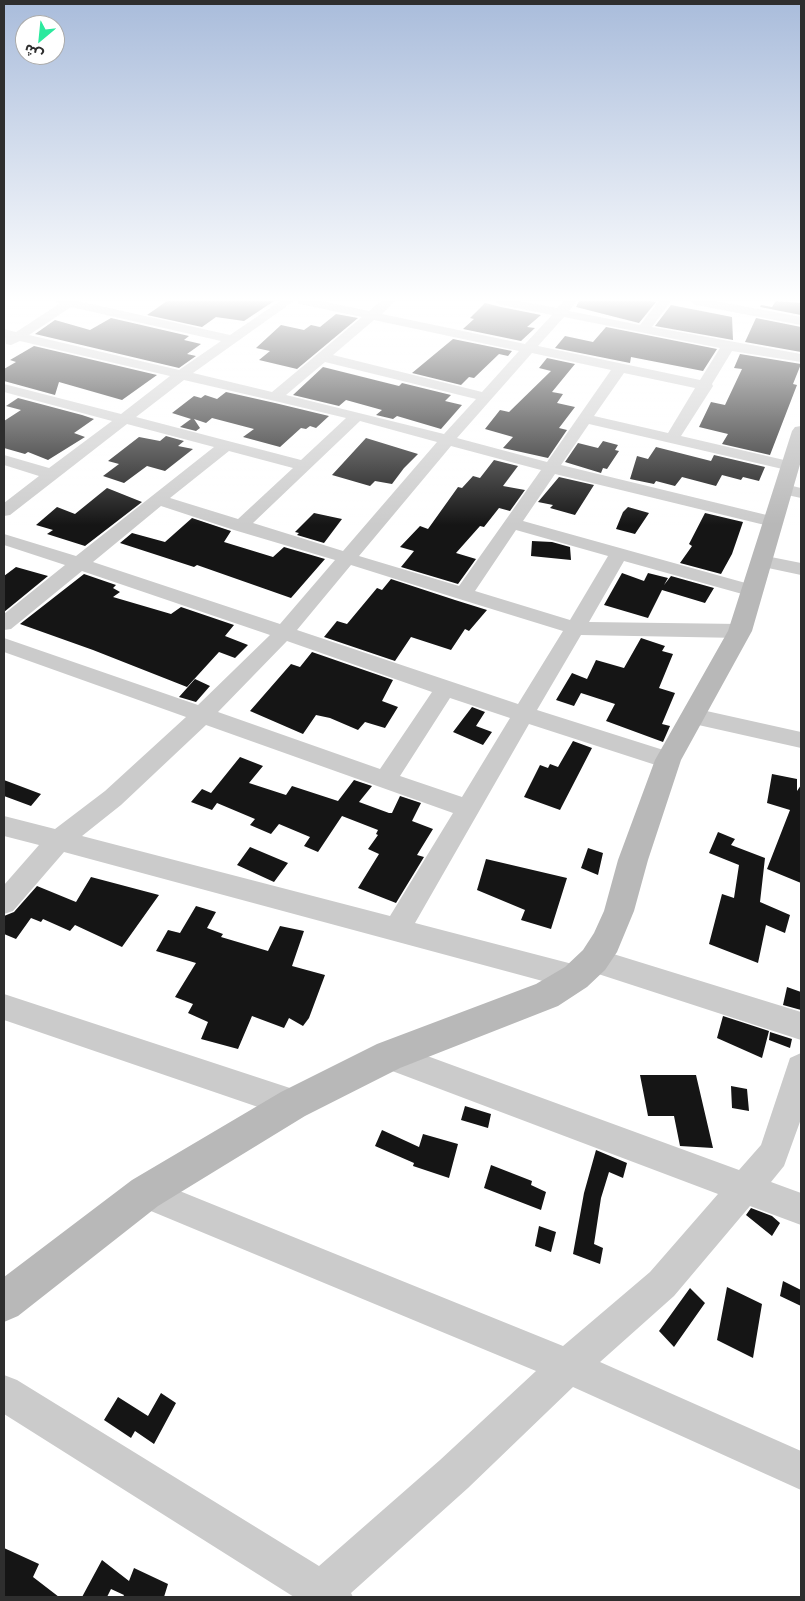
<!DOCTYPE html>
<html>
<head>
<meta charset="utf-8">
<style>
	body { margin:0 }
	#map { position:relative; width:805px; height:1601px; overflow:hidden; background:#fff; font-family:Manrope,"Noto Sans Arabic",sans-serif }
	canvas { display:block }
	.frame { position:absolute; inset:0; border:5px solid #2e2e2e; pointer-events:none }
	.north { position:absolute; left:15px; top:15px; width:50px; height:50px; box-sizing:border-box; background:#fff; border:1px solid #ababab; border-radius:50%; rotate:208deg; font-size:14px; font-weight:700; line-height:20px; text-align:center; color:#2e2e2e }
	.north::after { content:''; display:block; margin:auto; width:18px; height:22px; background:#2ce99e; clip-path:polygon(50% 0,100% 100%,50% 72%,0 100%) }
</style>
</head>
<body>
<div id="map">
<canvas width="805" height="1601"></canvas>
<div class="frame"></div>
<div class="north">ش</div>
</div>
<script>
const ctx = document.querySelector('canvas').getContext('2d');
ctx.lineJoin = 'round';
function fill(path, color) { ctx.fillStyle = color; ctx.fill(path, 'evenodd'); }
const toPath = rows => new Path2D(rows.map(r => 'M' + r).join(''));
fill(toPath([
	[167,301,274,301,244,321,216,317,202,327,147,315],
	[579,301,651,301,656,302,639,323,576,307],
	[776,301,801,303,801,315,760,307,761,305,772,307],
	[485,303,501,307,541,315,527,327,535,328,521,341,463,329,474,319,470,318],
	[671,305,732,317,733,340,655,326],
	[336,314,358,318,297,369,259,360,270,351,256,348,281,325,304,330,311,325,320,327],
	[111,318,189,336,184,340,201,344,187,354,196,356,179,368,35,334,55,320,90,330],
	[756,318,801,327,801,352,745,342],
	[606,327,717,349,703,371,631,357,630,363,555,348,565,336,593,342],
	[453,339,512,351,508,356,499,354,474,378,469,377,461,385,412,373],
	[34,346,157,375,122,400,59,382,55,395,4,381,4,369,16,362,10,360],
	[740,354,801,364,793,384,797,385,770,455,722,444,728,434,699,427,711,402,725,405,742,369,734,368],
	[547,358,575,364,552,392,563,394,557,403,575,407,559,428,567,430,548,458,503,448,513,437,485,429,500,410,509,412,551,371,539,368],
	[323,367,399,386,402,383,451,395,445,401,462,405,441,429,397,416,393,419,376,415,382,410,346,400,339,406,293,395],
	[226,392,275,403,329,416,316,428,310,426,306,429,301,428,280,447,243,437,254,429,212,418,206,423,194,419,200,428,196,431,180,427,191,419,172,413,194,396,201,398,205,395,217,399],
	[18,398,82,415,94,419,74,433,85,437,48,460,28,452,25,454,4,448,4,421,21,410,6,406],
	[166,436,184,441,178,446,193,449,165,471,147,466,124,483,103,476,119,464,108,461,139,437,160,441],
	[366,438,418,454,404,468,392,484,375,481,370,486,332,475],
	[603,441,618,445,615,450,619,451,607,469,603,468,601,473,565,462,578,443,598,448],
	[656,447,711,461,714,455,765,467,759,481,743,477,741,480,722,475,716,486,682,477,675,486,656,481,654,484,630,479,637,456,648,459],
	[494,460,518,466,503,486,525,490,510,511,499,508,484,527,480,526,456,553,476,559,458,584,401,567,414,551,400,547,420,526,428,529,458,487,462,488,473,476,480,478],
	[559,477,594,485,575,515,550,508,553,505,538,502],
	[107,488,142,502,85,546,47,534,53,530,36,525,57,507,75,514],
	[628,507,649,513,635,534,616,529,623,512],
	[314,513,342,519,324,543,297,535,299,533,295,532],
	[705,513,743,522,732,554,721,574,680,563,692,546,689,544],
	[192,518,231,531,224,542,273,557,284,547,325,559,291,598,197,565,194,567,120,543,132,533,165,542],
	[532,541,552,542,570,547,571,560,531,556],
	[16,567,48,576,4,612,4,576],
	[622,573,644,581,648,573,668,578,664,585,671,576,714,588,705,603,662,590,648,618,604,605],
	[84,574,116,585,113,588,120,592,113,597,171,614,181,607,234,625,225,636,248,645,235,658,219,652,187,687,93,650,20,624],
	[391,579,455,600,487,610,469,631,465,629,451,650,411,637,395,661,324,637,337,621,347,624,377,588,382,590],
	[641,638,665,646,662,651,673,654,659,688,675,693,662,724,670,726,663,742,606,721,615,704,581,693,574,706,556,700,572,673,587,679,596,660,624,668],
	[312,652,393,680,382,701,398,707,385,728,365,722,358,730,330,718,316,715,303,734,250,711,291,664,300,667],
	[195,679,210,686,196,702,179,697],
	[472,707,485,712,476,726,492,732,483,745,453,732],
	[573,741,592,748,560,810,524,797,540,765,548,768,550,764,558,767],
	[240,757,263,766,249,783,286,795,292,786,338,801,354,780,372,786,359,802,389,813,392,813,400,796,421,803,412,821,433,829,417,855,424,857,396,903,358,888,379,854,368,849,378,835,376,834,378,830,342,816,318,852,304,846,310,837,279,824,271,834,250,825,255,819,217,803,212,810,191,802,202,789,211,793],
	[772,774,797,779,797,791,801,785,801,883,767,869,790,810,767,803],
	[4,780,41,794,31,806,4,796],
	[718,832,735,839,731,845,765,858,760,902,790,915,785,933,766,925,758,963,709,944,722,894,734,898,739,865,709,853],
	[250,847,288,863,274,882,237,865],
	[588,848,603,853,598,875,581,868],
	[486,859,567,878,551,929,521,920,525,910,477,890],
	[91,877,159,895,122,947,75,925,70,931,43,919,41,922,31,918,16,939,4,934,4,916,14,912,37,886,76,902],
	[196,906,216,912,207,928,223,934,221,937,268,951,280,926,304,931,292,966,325,975,309,1018,303,1026,289,1018,284,1028,252,1016,238,1049,201,1039,208,1022,188,1013,193,1004,175,997,196,963,156,951,168,930,180,933],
	[787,987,801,992,801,1010,783,1005],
	[723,1016,769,1031,762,1058,717,1038],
	[770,1032,792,1039,790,1048,769,1040],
	[640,1075,696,1075,713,1148,680,1146,674,1116,648,1116],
	[731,1086,747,1089,749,1111,732,1108],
	[465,1106,491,1114,488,1128,461,1120],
	[382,1130,419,1147,423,1134,458,1144,449,1178,413,1166,414,1163,375,1146],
	[596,1150,627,1163,623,1178,609,1172,601,1198,594,1244,603,1248,600,1264,573,1254,584,1193],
	[491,1165,532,1181,531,1185,546,1192,541,1210,484,1188],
	[751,1208,772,1216,780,1223,772,1236,746,1215],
	[539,1226,556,1232,551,1252,535,1246],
	[783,1281,801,1290,801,1306,780,1296],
	[727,1287,762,1304,753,1358,717,1340],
	[690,1288,705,1303,674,1347,659,1331],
	[161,1393,176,1403,154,1444,135,1431,131,1438,104,1420,118,1397,148,1416],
	[4,1548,39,1564,33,1577,59,1597,4,1597],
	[102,1560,129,1581,134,1568,168,1584,164,1597,123,1597,124,1595,111,1589,107,1597,82,1597]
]), '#151515');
fill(toPath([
	[55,301,78,301,230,335,280,301,294,301,193,373,272,392,362,317,299,304,297,301,321,301,369,311,381,301,395,301,382,314,525,344,552,315,501,305,495,301,520,301,557,308,564,301,577,301,569,311,640,325,659,301,671,301,652,327,801,354,801,362,732,351,712,384,713,386,681,436,797,463,799,466,797,469,791,471,589,424,561,465,779,518,782,522,779,526,773,527,555,474,523,521,760,587,763,591,760,595,753,597,624,561,589,622,740,624,747,626,750,631,747,636,740,638,581,635,537,710,676,754,679,760,676,766,668,769,529,724,415,923,584,967,580,960,584,951,594,948,801,1012,801,1040,586,970,590,977,586,986,576,990,64,852,13,911,4,914,4,885,39,845,4,836,4,816,55,829,105,791,186,717,4,652,4,638,198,705,270,635,82,571,11,629,4,630,4,614,65,565,4,545,4,534,76,556,214,447,127,424,10,515,4,516,4,503,39,476,4,465,4,455,49,468,112,421,4,392,4,384,121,414,170,376,20,341,11,345,6,344,4,329,16,332,59,304,55,301],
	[71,307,221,341,179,370,29,335,71,307],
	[564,317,720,348,700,380,538,346,564,317],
	[374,320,519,351,482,392,333,355,374,320],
	[532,353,611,370,547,462,457,438,532,353],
	[325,362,476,399,444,434,286,395,325,362],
	[624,373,695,388,668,433,594,416,624,373],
	[184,380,275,401,346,418,301,460,136,417,184,380],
	[360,421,437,442,343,551,253,523,360,421],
	[451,446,541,470,459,586,359,556,451,446],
	[229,451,293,468,238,519,170,498,229,451],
	[161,506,234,530,335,560,280,624,93,562,161,506],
	[516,530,608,556,570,620,475,591,516,530],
	[351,565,456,598,563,631,518,704,297,630,351,565],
	[287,641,432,692,380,769,218,712,287,641],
	[450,698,510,718,462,797,400,776,450,698],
	[206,725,453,813,390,916,82,836,121,805,206,725],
	[690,301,716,301,801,317,801,325,696,305,690,301],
	[784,484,801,488,801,498,778,493,776,489,778,485,784,484],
	[761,555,801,563,801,575,754,565,752,561,754,557,761,555],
	[693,708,801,732,801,748,685,722,682,716,685,710,693,708],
	[4,994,293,1089,304,1093,308,1104,304,1115,293,1119,4,1020,4,994],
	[389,1042,739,1170,761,1145,790,1058,801,1053,801,1119,784,1166,771,1182,801,1193,801,1225,750,1206,674,1296,600,1362,801,1451,801,1490,573,1387,468,1488,351,1593,353,1597,294,1597,4,1414,4,1375,17,1380,319,1566,440,1460,536,1371,134,1204,129,1193,134,1182,145,1177,563,1346,650,1272,718,1194,379,1066,374,1056,379,1046,389,1042]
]), '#cbcbcb');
fill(toPath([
	[801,426,801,461,752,631,681,760,648,860,634,911,617,952,605,970,587,987,558,1006,400,1068,305,1116,158,1206,18,1316,4,1322,4,1277,132,1180,281,1092,377,1044,536,984,565,967,583,950,594,933,604,911,618,860,655,760,728,631,792,431,795,427,801,426]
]), '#b8b8b8');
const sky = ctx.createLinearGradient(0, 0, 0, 525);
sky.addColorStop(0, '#a9bcdb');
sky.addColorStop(0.57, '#fff');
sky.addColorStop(1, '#ffffff00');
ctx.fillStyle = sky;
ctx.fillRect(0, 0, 805, 525);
</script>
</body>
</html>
